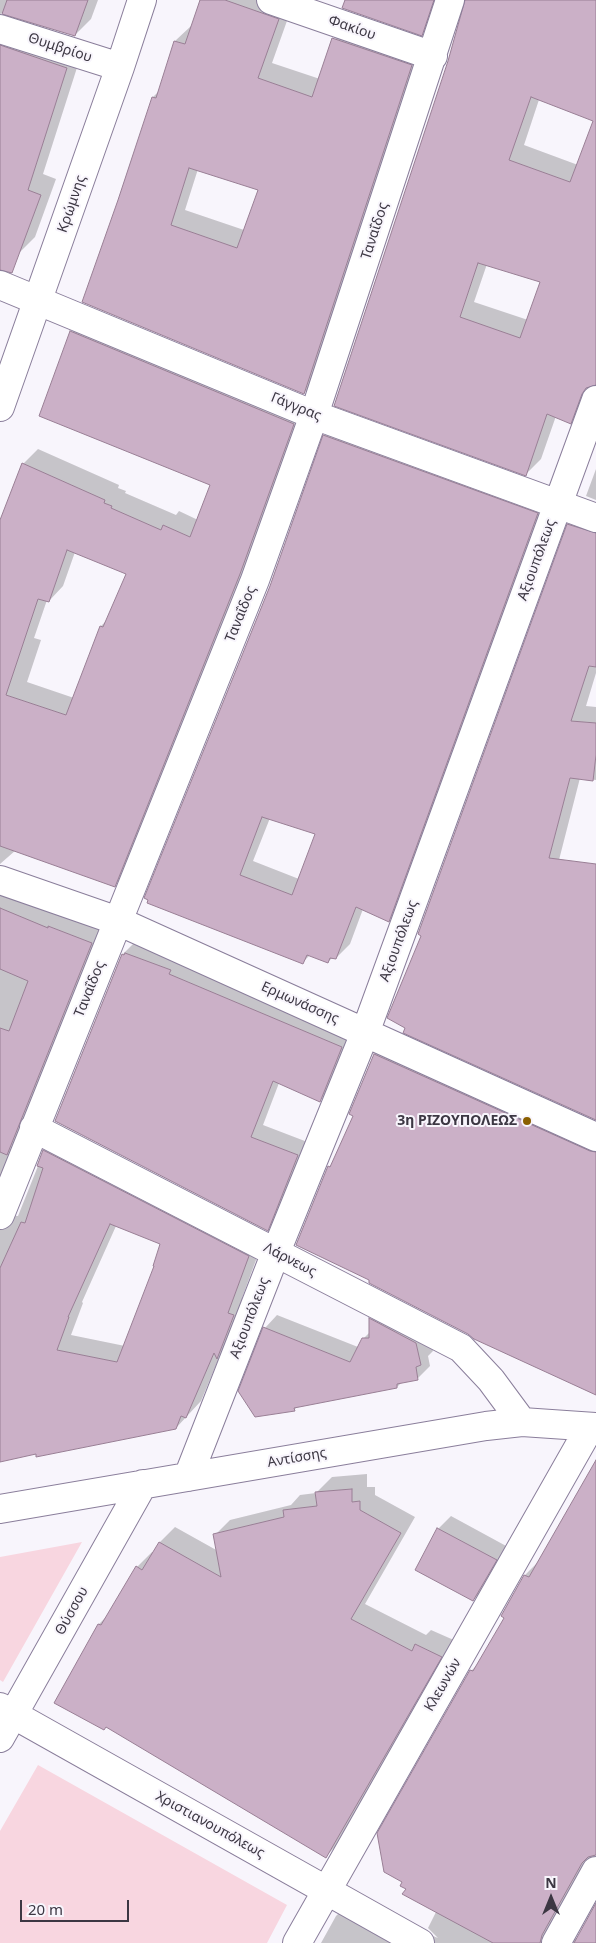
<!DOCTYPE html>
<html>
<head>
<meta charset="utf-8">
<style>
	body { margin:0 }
	#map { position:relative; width:596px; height:1943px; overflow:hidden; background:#f8f5fc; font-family:"Noto Sans",sans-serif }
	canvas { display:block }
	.north { position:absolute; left:526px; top:1873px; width:50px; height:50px; -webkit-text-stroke:4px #f8f5fc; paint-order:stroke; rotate:0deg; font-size:14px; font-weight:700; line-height:20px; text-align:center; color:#3c3743 }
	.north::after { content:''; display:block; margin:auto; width:18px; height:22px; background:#3c3743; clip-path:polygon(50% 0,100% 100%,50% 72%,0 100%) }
	.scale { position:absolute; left:20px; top:1900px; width:109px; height:22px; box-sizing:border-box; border:2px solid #3c3743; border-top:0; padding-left:6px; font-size:15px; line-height:18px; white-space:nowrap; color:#3c3743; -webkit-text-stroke:4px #f8f5fc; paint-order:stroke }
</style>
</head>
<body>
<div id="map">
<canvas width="596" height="1943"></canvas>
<div class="north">N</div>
<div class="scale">20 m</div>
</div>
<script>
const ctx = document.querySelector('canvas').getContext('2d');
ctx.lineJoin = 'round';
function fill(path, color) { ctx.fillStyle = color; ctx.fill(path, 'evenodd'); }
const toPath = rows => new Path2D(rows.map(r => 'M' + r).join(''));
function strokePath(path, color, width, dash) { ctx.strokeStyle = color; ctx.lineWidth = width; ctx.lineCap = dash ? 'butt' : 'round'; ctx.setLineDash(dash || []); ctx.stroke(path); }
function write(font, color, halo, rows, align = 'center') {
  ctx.font = font + ' "Noto Sans",sans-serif'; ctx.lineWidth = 4; ctx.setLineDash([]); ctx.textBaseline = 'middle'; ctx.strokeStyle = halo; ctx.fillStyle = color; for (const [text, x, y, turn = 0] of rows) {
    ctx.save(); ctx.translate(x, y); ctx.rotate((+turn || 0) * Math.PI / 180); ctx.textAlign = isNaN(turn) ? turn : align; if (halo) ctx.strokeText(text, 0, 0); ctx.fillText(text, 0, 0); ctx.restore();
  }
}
fill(toPath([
	[82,1542,3,1682,0,1680,0,1557],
	[38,1765,287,1905,267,1943,0,1943,0,1831]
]), '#f8d6e0');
fill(toPath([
	[0,0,98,0,91,19,75,35,1,13,0,16,82,52,43,174,56,179,35,237,19,253,0,246],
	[201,0,284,0,293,4,272,63,320,79,332,42,347,27,426,50,319,378,304,393,120,201,153,97,159,91,175,41,191,26,192,27],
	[198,169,260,189,244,230,185,210],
	[360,0,443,0,437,19,422,34],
	[466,0,572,0,524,145,578,165,595,120,596,44,596,384,594,383,586,407,570,422,556,416,541,459,526,474,335,405,449,61],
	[487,264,542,281,528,320,474,302],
	[86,317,308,409,129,871,114,886,16,850,0,864,0,526,23,464,38,449,119,485,118,488,126,491,125,493,176,515,179,511,198,520,212,484,72,332],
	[75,552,128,573,108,619,101,626,74,698,27,682,41,640,34,638,47,600,49,601,63,586],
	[338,422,551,500,403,906,389,920,363,909,350,944,336,958,333,957,328,962,310,955,303,962,148,902,271,586,324,436],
	[270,818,317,833,299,879,253,861],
	[596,469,596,500,586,496],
	[584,510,596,514,596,673,586,706,596,707,596,780,580,778,528,981,596,880,596,1118,423,935,568,525],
	[0,869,106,928,0,1193],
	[135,942,354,1035,333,1088,320,1100,279,1083,263,1125,310,1143,280,1217,267,1229,123,954],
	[390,1039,596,1132,596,1393,329,1167,333,1163,354,1115,375,1054],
	[59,1136,263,1241,242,1298,248,1300,232,1343,221,1353,201,1401,176,1428,0,1460,0,1204,10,1215,18,1216,44,1151],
	[116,1226,162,1243,156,1266,125,1346,71,1335,83,1303,82,1302],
	[383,1306,429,1330,433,1351,428,1356,430,1366,417,1379,402,1382,397,1387,298,1406,294,1410,240,1391,265,1328,277,1315,358,1347,363,1339,371,1331,371,1319],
	[596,1466,596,1854,562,1914,569,1937,578,1939,596,1906,596,1943,321,1943,336,1916,356,1896,428,1942,433,1936,438,1938,428,1928,437,1910,408,1888,471,1671,481,1661,506,1617,502,1615,525,1575,539,1561],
	[367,1474,367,1487,375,1487,375,1495,415,1517,365,1604,426,1635,431,1630,456,1641,341,1841,326,1856,107,1726,56,1702,99,1624,108,1615,137,1567,152,1552,154,1553,160,1542,175,1527,218,1551,215,1535,230,1520,291,1505,300,1495,316,1493,332,1477],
	[451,1516,508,1547,486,1587,473,1600,438,1529]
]), '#0003');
const building = toPath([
	[7,0,88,0,75,36,2,14,7,0],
	[200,0,225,0,279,19,258,78,312,97,332,38,412,65,304,394,82,302,118,200,152,97,156,98,174,41,185,44,200,0],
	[189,168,258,190,237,248,171,225,189,168],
	[345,0,434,0,422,36,342,8,345,0],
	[465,0,596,0,596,385,586,388,582,394,571,424,547,414,526,476,334,406,448,61,465,0],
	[531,97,593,121,570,182,509,160,531,97],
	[478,263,540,282,520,338,460,317,478,263],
	[0,45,67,68,28,190,41,195,12,273,0,270,0,45],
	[70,331,294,424,240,574,115,887,0,846,0,520,22,463,105,500,104,503,112,506,111,508,161,530,163,525,190,537,210,485,39,416,70,331],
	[67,550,126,574,103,627,100,626,66,715,6,695,38,599,49,602,67,550],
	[323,435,538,513,389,922,356,907,336,959,330,958,328,963,307,955,303,964,147,903,148,900,144,898,270,586,323,435],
	[262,817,315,834,292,895,240,875,262,817],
	[567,524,596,533,596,667,589,666,571,721,596,723,596,755,593,781,570,778,549,858,596,864,596,1120,403,1033,405,1028,387,1018,421,936,418,934,567,524],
	[0,908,48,928,48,926,92,943,7,1155,0,1152,0,1028,9,1031,28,981,0,969,0,908],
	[125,953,171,970,169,974,342,1047,320,1102,273,1081,251,1137,298,1155,268,1231,55,1121,122,954,124,955,125,953],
	[374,1054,590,1151,596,1152,596,1395,474,1339,468,1334,369,1283,369,1280,296,1245,328,1166,330,1167,353,1116,349,1114,374,1054],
	[43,1150,249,1256,228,1313,234,1315,217,1359,214,1353,186,1418,181,1416,176,1429,36,1457,36,1454,0,1462,0,1268,21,1222,25,1223,43,1168,37,1166,43,1150],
	[110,1224,160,1244,153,1266,154,1266,117,1362,57,1350,69,1317,68,1317,110,1224],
	[369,1318,416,1343,421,1365,416,1367,418,1380,397,1384,397,1388,294,1408,295,1411,255,1417,238,1391,263,1327,350,1362,362,1338,369,1338,369,1318],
	[596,1460,596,1855,588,1857,582,1863,542,1935,540,1943,493,1943,402,1894,406,1889,400,1886,402,1882,384,1872,377,1833,470,1670,473,1671,504,1618,501,1616,524,1575,529,1577,596,1460],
	[352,1489,352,1502,360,1501,360,1510,401,1533,351,1619,412,1651,415,1644,442,1657,326,1858,106,1727,104,1730,54,1703,98,1624,101,1625,136,1566,142,1570,159,1542,221,1577,213,1534,284,1517,283,1510,317,1506,315,1492,352,1489],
	[437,1528,497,1560,473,1601,415,1570,437,1528],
	[596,1903,596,1943,574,1943,596,1903]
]);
fill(building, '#cbb0c7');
strokePath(building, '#997f95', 1);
const street = toPath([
	[271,0,433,56],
	[0,29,120,67],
	[0,285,314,415,596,518],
	[0,407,120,67,142,0],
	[0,880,118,921,596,1137],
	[34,1128,461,1348,491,1380,522,1422],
	[0,1215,255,580,314,415,450,0],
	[188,1477,276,1252,365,1033,596,400],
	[0,1509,486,1426,522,1422,596,1427],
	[0,1707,420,1943],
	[0,1738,143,1484],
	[297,1943,590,1427],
	[556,1943,596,1871]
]);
strokePath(street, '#8a7e9b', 30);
strokePath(street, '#fff', 28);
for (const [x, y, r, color] of [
	[527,1121,5,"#8a5f00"]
]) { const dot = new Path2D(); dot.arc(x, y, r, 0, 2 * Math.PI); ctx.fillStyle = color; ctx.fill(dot); strokePath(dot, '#f8f5fc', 2); }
write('14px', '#3c3743', '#f8f5fc', [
	["Φακίου",352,28,19],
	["Θυμβρίου",60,48,18],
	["Κρώμνης",72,204,-71],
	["Ταναΐδος",375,231,-72],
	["Γάγγρας",296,407,22],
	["Αξιουπόλεως",537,560,-70],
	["Ταναΐδος",241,614,-68],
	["Αξιουπόλεως",399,941,-70],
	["Ταναΐδος",90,989,-68],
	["Ερμωνάσσης",300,1003,24],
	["Λάρνεως",290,1260,27],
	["Αξιουπόλεως",250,1318,-69],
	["Αντίσσης",297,1458,-10],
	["Θύσσου",72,1611,-61],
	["Κλεωνών",443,1685,-60],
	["Χριστιανουπόλεως",210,1825,29]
]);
write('bold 14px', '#3c3743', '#f8f5fc', [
	["3η ΡΙΖΟΥΠΟΛΕΩΣ",517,1121]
], 'right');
</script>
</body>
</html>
